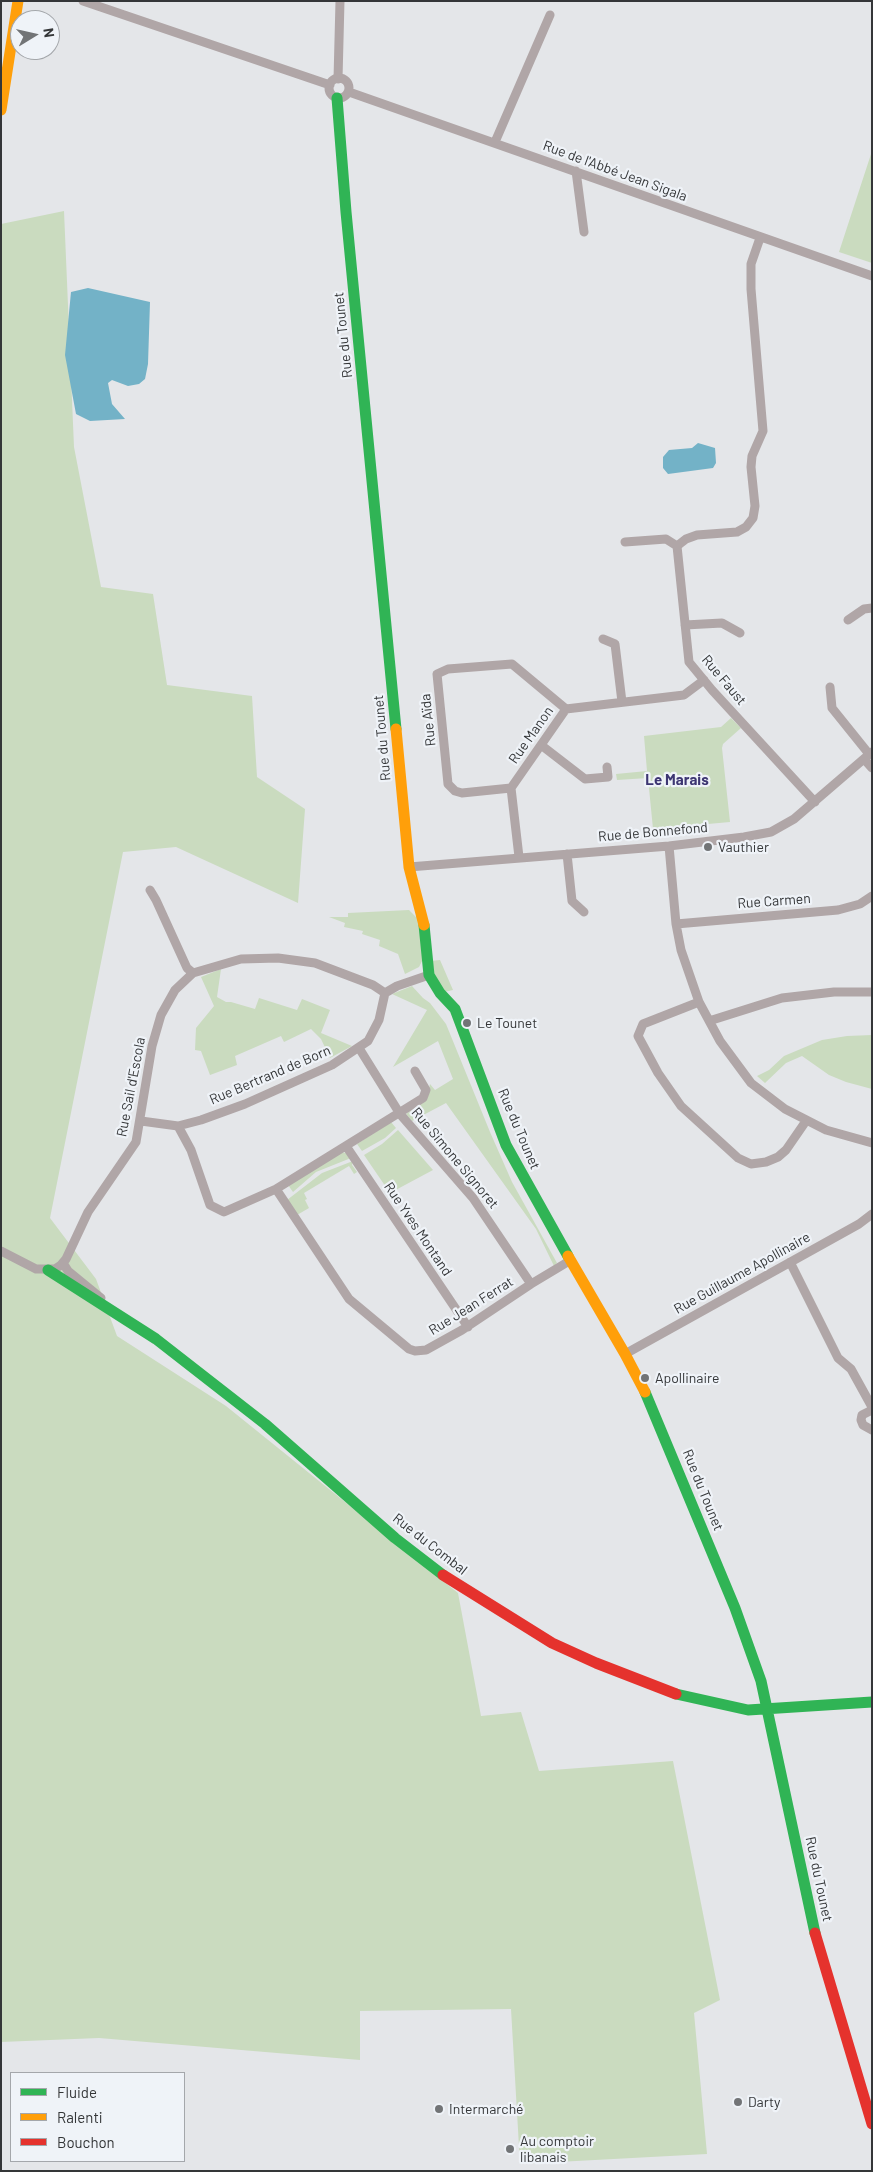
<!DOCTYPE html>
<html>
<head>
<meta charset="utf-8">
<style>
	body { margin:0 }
	#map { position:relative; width:873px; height:2172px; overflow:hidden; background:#e4e6e9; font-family:Barlow,sans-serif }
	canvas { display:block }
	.frame { position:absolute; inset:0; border:2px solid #343638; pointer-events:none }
	.legend { position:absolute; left:10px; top:2072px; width:175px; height:90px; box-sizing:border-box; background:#eff3f8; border:1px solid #a4a7ab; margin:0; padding:6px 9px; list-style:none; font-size:15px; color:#343638 }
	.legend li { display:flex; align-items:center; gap:10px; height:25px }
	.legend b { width:25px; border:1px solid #a4a7ab }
	.north { position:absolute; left:10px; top:10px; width:50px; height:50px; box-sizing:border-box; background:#eff3f8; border:1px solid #a4a7ab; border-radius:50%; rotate:81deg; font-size:14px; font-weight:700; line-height:20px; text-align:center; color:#343638 }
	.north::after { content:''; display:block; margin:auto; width:18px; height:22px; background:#727476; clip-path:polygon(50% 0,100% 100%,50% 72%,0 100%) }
</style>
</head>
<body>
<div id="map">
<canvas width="873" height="2172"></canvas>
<div class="frame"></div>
<ul class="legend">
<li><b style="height:6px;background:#30b455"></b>Fluide</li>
<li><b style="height:6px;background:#ff9f0a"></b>Ralenti</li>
<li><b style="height:6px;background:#e5322d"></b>Bouchon</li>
</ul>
<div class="north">N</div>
</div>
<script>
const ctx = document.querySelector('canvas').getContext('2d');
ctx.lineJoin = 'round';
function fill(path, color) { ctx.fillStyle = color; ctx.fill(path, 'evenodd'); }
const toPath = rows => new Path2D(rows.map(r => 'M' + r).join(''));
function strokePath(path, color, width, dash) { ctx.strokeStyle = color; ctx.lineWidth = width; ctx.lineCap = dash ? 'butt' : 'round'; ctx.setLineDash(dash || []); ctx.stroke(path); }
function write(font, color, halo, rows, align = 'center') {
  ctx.font = font + ' Barlow,sans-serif'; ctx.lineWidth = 4.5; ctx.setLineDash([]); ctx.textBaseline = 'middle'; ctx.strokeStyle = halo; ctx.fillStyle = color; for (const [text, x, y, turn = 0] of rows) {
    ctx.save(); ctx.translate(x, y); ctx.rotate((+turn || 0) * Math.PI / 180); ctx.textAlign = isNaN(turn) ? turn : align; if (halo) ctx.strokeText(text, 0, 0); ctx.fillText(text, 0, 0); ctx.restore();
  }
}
fill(toPath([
	[872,151,872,263,839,252],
	[64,211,74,447,101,587,153,594,167,685,252,696,257,777,305,809,298,903,176,847,123,852,50,1218,96,1279,117,1336,226,1406,458,1593,481,1716,521,1712,539,1771,673,1761,720,2000,694,2013,707,2154,520,2164,511,2009,360,2011,360,2060,99,2038,1,2042,1,224],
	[731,718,741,728,723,744,722,748,730,822,708,824,708,832,672,835,671,827,653,829,648,778,617,780,616,774,647,771,644,736,721,727],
	[409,910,416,917,417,913,424,957,419,967,405,974,398,954,379,946,380,940,362,934,363,931,344,927,345,923,329,917,348,917,348,913],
	[440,960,453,990,444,992,434,976,430,961],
	[221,969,217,997,226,1002,231,1002,255,1009,259,998,297,1010,302,999,330,1010,321,1033,352,1046,330,1058,321,1039,311,1029,284,1042,281,1036,235,1056,237,1065,210,1075,201,1051,195,1050,196,1028,214,1006,201,977],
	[412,986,423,998,430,1003,446,1024,490,1132,512,1182,557,1263,554,1266,536,1229,446,1103,412,1121,406,1114,427,1099,430,1084,435,1090,453,1079,438,1041,393,1067,427,1010,392,994],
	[872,1035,872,1089,846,1082,829,1075,802,1056,786,1063,765,1083,757,1076,769,1070,784,1056,822,1040,847,1036],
	[391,1122,396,1128,385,1138,362,1151,357,1144],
	[398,1130,433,1170,390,1193,364,1155,382,1144],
	[341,1152,346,1153,351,1158,316,1172,293,1192,288,1185],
	[353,1161,352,1165,357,1172,354,1174,349,1166,304,1193,307,1199,305,1200,309,1208,297,1215,287,1200,322,1173]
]), '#cadbbf');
fill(toPath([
	[88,288,150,302,148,364,145,379,139,384,128,386,112,380,108,383,112,404,125,419,90,421,76,414,65,355,71,292],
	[698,443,715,448,716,463,713,468,668,474,663,468,663,457,669,450,692,448]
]), '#73b2c7');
strokePath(toPath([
	[83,1,330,85],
	'329 88a10 10 0 1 1 20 0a10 10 0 1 1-20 0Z',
	[338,79,340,1],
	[349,92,872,276],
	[495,142,550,15],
	[576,171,584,232],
	[625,542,666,539,677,546,686,539,697,535,737,532,746,527,753,518,755,506,751,467,752,456,763,431,751,289,751,264,760,238],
	[677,546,689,662,712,690,815,802],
	[848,620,864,609,872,608],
	[685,625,722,623,740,633],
	[603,639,615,644,622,702],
	[830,687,832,708,869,754],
	[541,745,585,779,608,777,607,767],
	[864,759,872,768],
	[511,788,462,793,455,791,448,784,437,674,448,669,512,664,566,709],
	[669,846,676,924,681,950,699,1002,720,1041,751,1083,785,1109,826,1130,872,1143],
	[567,854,572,901,584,912],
	[519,857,511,788,566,709,684,695,704,680],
	[409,867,669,846,744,837,771,832,794,819,872,752],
	[150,890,156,900,187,968,193,973],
	[676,924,838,910,860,904,872,896],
	[699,1002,643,1024,638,1036,658,1073,681,1106,738,1158,751,1164,766,1162,778,1157,786,1150,806,1121],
	[709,1021,782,998,834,992,872,992],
	[359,1048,400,1114,473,1198,531,1284],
	[141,1121,178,1126,201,1120,245,1104,332,1065,368,1041,379,1020,385,993,397,986,429,975],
	[178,1126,191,1150,210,1205,224,1212,276,1189,423,1098,426,1090,415,1071],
	[346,1146,468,1327],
	[276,1189,349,1299,409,1349,415,1351,426,1350,462,1330,531,1284,571,1260],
	[1,1251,36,1269,55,1269,61,1265,66,1259,88,1212,136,1142,152,1046,161,1015,175,990,193,973,241,959,278,958,315,963,373,985,385,993],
	[790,1262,838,1358,851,1369,872,1407],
	[63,1263,68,1271,101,1298],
	[625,1354,859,1224,872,1214],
	[872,1410,862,1415,861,1420,863,1425,872,1430]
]), '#b0a6a7', 9);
strokePath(toPath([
	[337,98,346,212,396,729],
	[424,925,429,975,440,993,455,1009,506,1145,568,1256],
	[48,1270,156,1339,265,1424,395,1538,443,1575],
	[645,1392,735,1608,761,1681,815,1933],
	[676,1694,748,1710,872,1702]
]), '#30b455', 11);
strokePath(toPath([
	[1,110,18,1],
	[396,729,409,867,424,925],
	[568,1256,625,1354,645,1392]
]), '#ff9f0a', 11);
strokePath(toPath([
	[443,1575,552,1643,596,1663,676,1694],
	[815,1933,872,2124]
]), '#e5322d', 11);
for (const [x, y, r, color] of [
	[708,847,5,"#727476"],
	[467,1023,5,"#727476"],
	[645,1378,5,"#727476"],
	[738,2102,5,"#727476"],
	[439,2109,5,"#727476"],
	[510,2149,5,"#727476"]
]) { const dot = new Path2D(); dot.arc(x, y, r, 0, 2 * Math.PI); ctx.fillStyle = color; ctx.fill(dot); strokePath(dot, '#eff3f8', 2); }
write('14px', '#343638', '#eff3f8', [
	["Rue de l'Abbé Jean Sigala",615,171,20],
	["Rue du Tounet",343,335,-96],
	["Rue Faust",724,680,50],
	["Rue Aïda",428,720,-96],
	["Rue Manon",531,735,-55],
	["Rue du Tounet",382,738,-95],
	["Rue de Bonnefond",653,832,-5],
	["Rue Carmen",774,901,-4],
	["Rue Bertrand de Born",270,1075,-23],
	["Rue Sail d'Escola",131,1087,-79],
	["Rue du Tounet",519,1129,67],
	["Rue Simone Signoret",455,1158,50],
	["Rue Yves Montand",418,1229,56],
	["Rue Guillaume Apollinaire",742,1273,-29],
	["Rue Jean Ferrat",471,1306,-32],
	["Rue du Tounet",703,1490,68],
	["Rue du Combal",430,1544,38],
	["Rue du Tounet",819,1879,78]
]);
write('14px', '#343638', '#eff3f8', [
	["Vauthier",718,847],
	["Le Tounet",477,1023],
	["Apollinaire",655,1378],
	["Darty",748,2102],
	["Intermarché",449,2109],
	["Au comptoir",520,2141],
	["libanais",520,2157]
], 'left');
write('bold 15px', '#3d3672', '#eff3f8', [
	["Le Marais",677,780]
]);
</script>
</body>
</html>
